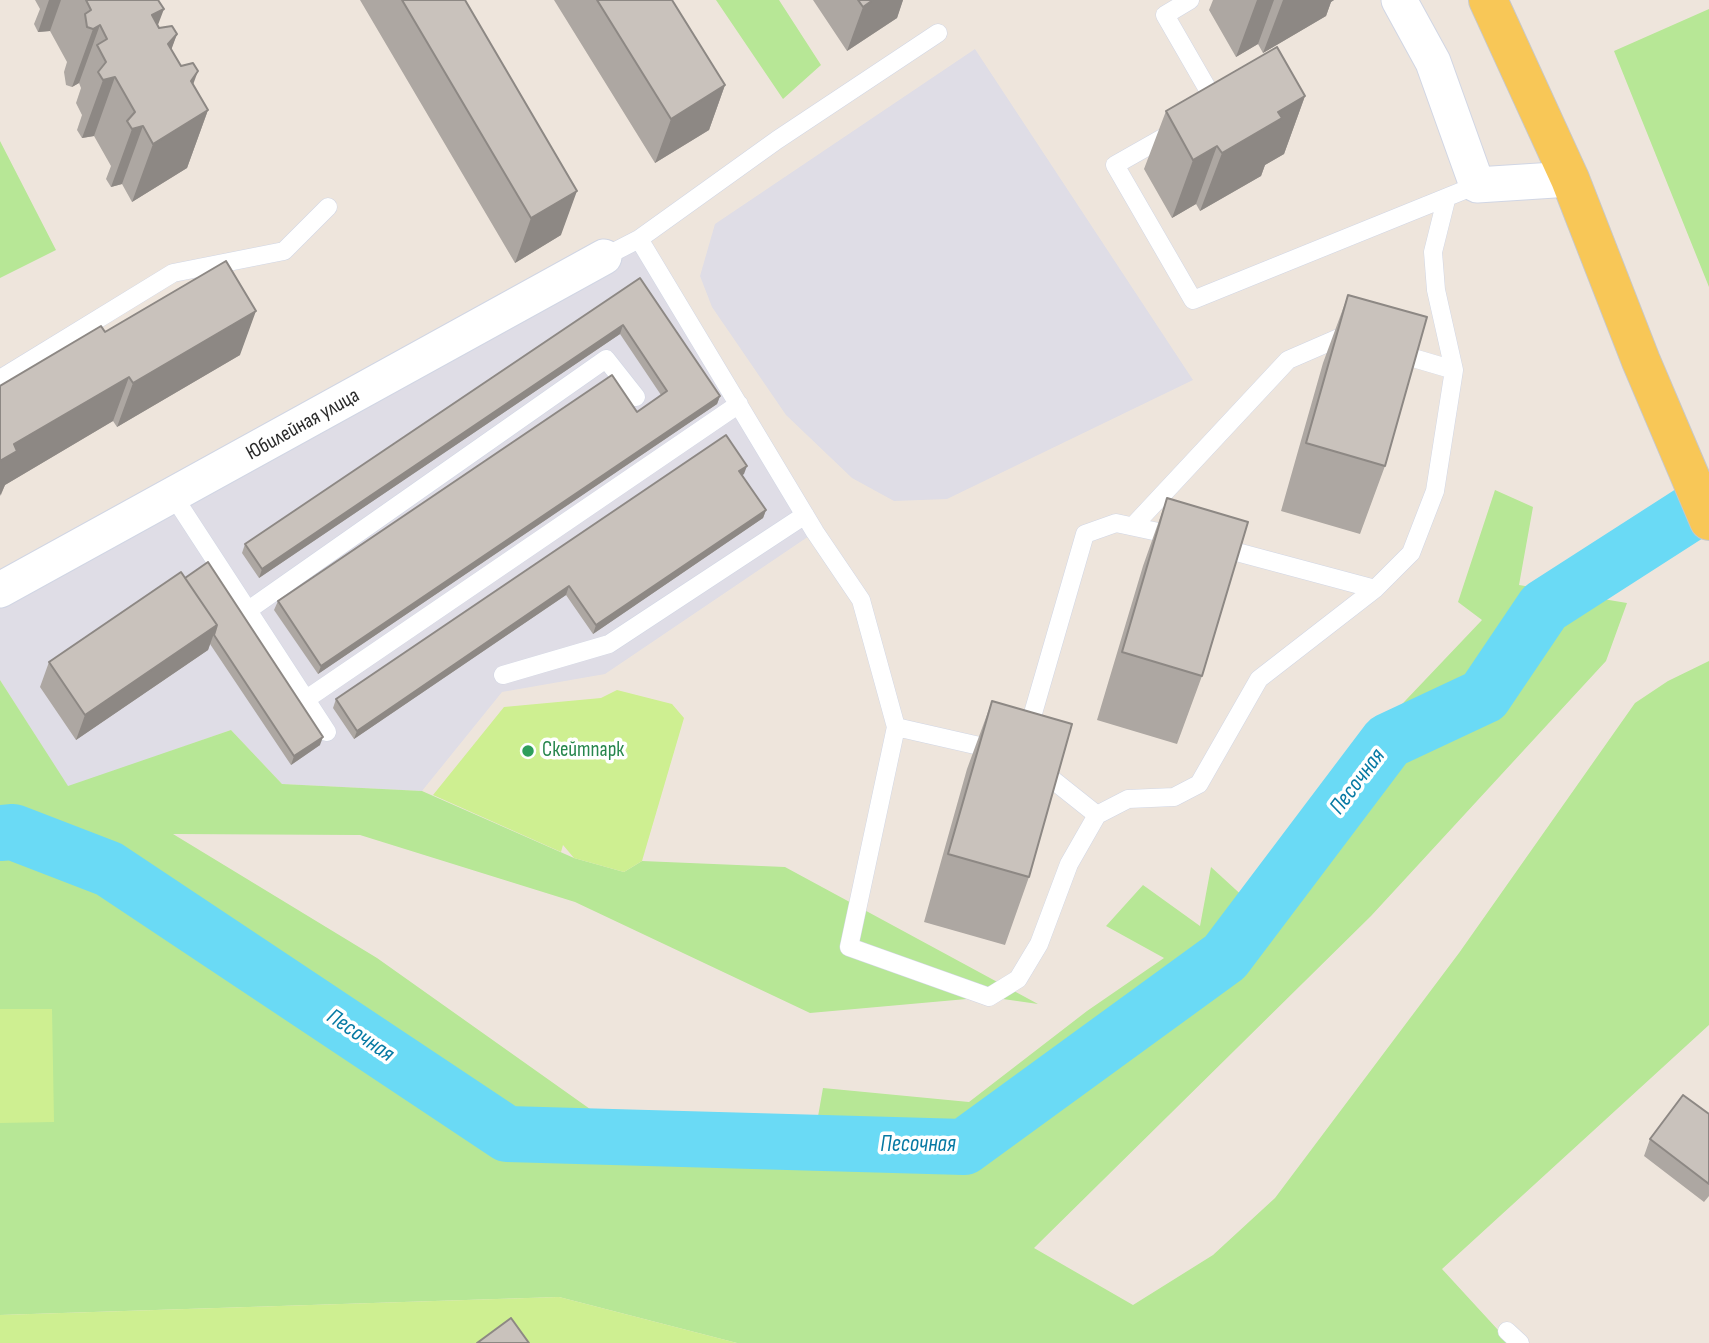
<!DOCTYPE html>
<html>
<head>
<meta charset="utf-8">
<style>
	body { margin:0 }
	canvas { display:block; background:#eee5dc }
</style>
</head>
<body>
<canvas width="1709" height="1343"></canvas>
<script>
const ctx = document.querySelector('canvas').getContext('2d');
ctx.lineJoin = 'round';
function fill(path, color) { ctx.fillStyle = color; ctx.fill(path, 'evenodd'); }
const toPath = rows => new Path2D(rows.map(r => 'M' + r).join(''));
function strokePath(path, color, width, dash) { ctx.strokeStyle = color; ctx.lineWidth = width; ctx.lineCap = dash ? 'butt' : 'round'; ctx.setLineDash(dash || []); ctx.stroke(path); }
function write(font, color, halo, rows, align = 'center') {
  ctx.font = font + ' "Sofia Sans Condensed",sans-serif'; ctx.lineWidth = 7; ctx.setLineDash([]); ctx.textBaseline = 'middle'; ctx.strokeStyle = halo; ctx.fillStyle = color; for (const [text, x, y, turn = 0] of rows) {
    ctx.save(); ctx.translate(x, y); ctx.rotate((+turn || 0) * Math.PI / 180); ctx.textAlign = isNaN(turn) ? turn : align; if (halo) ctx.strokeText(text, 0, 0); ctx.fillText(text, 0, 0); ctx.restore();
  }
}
fill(toPath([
	[975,49,1193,380,947,499,894,501,852,478,786,415,712,307,700,276,715,224],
	[639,239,815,532,605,674,502,692,422,791,282,784,231,730,68,787,0,680,0,590]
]), '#dfdde6');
fill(toPath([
	[716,0,779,0,821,65,783,99],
	[1709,9,1709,287,1614,51],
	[0,141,56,250,0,278],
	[1495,490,1533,507,1519,585,1627,603,1606,661,1371,916,1034,1248,1133,1305,1213,1255,1275,1198,1459,953,1635,703,1668,681,1709,661,1709,1025,1442,1269,1510,1343,737,1343,559,1297,0,1315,0,680,68,786,231,730,282,784,422,791,574,858,624,872,642,861,785,867,1038,1004,989,997,810,1013,575,902,360,835,173,834,377,958,590,1109,810,1162,823,1088,969,1102,1087,1011,1164,958,1106,926,1143,885,1200,926,1211,867,1271,922,1381,779,1386,721,1482,620,1458,602]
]), '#b7e796');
fill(toPath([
	[617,690,672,704,684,718,642,861,624,872,574,858,563,845,561,852,433,795,504,707,601,698],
	[0,1009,52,1009,54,1122,0,1123],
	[559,1297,737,1343,0,1343,0,1315]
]), '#ceef91');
strokePath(toPath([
	[0,833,13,832,109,869,507,1134,964,1147,1225,957,1388,741,1484,696,1544,607,1709,501]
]), '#6adaf5', 56);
const lane = toPath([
	[1190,0,1165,15,1218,107],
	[1175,131,1115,165,1193,300,1477,185],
	[639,239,777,140,938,33],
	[604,257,639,239,815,532,861,600,896,727],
	[1393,352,1454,370],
	[0,379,173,273,284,251,328,207],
	[174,497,327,732],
	[1135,524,1288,360,1341,337,1352,340],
	[1218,547,1375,589],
	[247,611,606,359,636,397],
	[503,675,609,644,805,515],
	[305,700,739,404],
	[1027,734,1085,534,1116,523,1177,536],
	[997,750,896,727,849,947,989,997,1018,979,1039,944,1069,864,1097,815,1128,799,1174,797,1199,784,1259,679,1375,589,1411,553,1435,491,1454,370,1436,290,1433,252,1446,200],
	[1038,768,1097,815],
	[1507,1331,1520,1343]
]);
const street = toPath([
	[1399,0,1433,62,1477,185,1570,179],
	[0,590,604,257]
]);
const primary = toPath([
	[1488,0,1570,179,1641,361,1709,521]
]);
strokePath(lane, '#d1d6e4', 19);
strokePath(street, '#d1d6e4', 37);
strokePath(primary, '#c8c8c8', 40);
strokePath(lane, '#fff', 18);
strokePath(street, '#fff', 35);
strokePath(primary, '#f8c757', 38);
fill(toPath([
	[35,0,158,0,158,25,159,28,177,34,171,49,208,110,187,168,132,202,122,184,111,187,106,179,111,166,94,136,82,138,77,130,82,115,76,103,81,88,79,83,72,87,66,85,64,72,67,62,50,31,38,32,34,24,40,9],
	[360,0,465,0,561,235,515,263],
	[554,0,672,0,725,85,709,130,655,163],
	[813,0,903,0,897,18,847,51],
	[1213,0,1334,0,1331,2,1326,16,1263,53,1258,44,1236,57,1209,10],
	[1305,96,1284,154,1265,165,1261,176,1200,211,1196,204,1172,218,1144,169,1166,111],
	[640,278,720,396,717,404,318,674,274,610,278,601,637,412,661,395,620,334,259,578,242,553,245,544],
	[1348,295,1385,466,1360,534,1281,511,1323,363],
	[105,332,240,355,117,427,113,421,5,485,1,495,0,386],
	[744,474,742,475,766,510,763,518,593,634,566,595,354,739,333,708,336,699],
	[1167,498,1202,676,1177,744,1097,720,1143,566],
	[181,572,320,745,291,765,210,644,208,650,76,740,40,687,49,662],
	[992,701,1029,877,1005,945,924,922,967,769],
	[1709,1114,1709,1196,1704,1202,1644,1156,1650,1139]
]), '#ada7a2');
fill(toPath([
	[49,0,61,0,50,31,38,32],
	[873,0,903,0,897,18,847,51,863,7],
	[1257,0,1274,0,1258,44,1236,57],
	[1283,0,1334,0,1331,2,1326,16,1263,53],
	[164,9,142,67,152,15],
	[100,25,79,83,72,87,93,29],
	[177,34,156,92,168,44],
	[198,71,177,129,208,110,187,168,132,202,153,144,191,81],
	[115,77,94,136,82,138,103,80],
	[725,85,709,130,655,163,671,119],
	[1305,96,1284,154,1265,165,1261,176,1200,211,1222,153,1278,112],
	[143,126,122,184,111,187,132,129],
	[1217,146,1196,204,1172,218,1193,160],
	[577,191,561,235,515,263,531,218],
	[256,311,240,355,117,427,133,383],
	[623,325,620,334,259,578,262,569],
	[129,377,113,421,5,485,0,496,0,461,14,444],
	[720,396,717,404,318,674,321,666],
	[747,466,744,474,736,480,739,471],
	[766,510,763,518,593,634,596,625],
	[569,586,566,595,354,739,357,731],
	[217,625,208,650,76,740,85,715],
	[323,737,320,745,291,765,294,756]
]), '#8d8884');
const building = toPath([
	[86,0,158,0,164,9,152,15,159,28,172,26,177,34,168,44,181,66,193,63,198,71,191,81,208,110,153,144,143,126,132,129,127,121,135,112,115,77,103,80,98,72,106,62,97,45,107,39,100,25,93,29,87,27,85,14,91,10,86,0],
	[402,0,465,0,577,191,531,218,402,0],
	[597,0,672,0,725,85,671,119,597,0],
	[858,0,873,0,863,7,858,0],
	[1277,47,1305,96,1278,112,1282,118,1222,153,1217,146,1193,160,1166,111,1277,47],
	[226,261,256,311,133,383,129,377,14,444,17,451,0,461,0,386,101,326,105,332,226,261],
	[640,278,720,396,321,666,278,601,612,375,637,412,667,391,623,325,262,569,245,544,640,278],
	[1348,295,1427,317,1385,466,1306,443,1348,295],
	[726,435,747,466,739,471,766,510,596,625,569,586,357,731,336,699,726,435],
	[1167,498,1248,522,1202,676,1122,652,1167,498],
	[208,562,323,737,294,756,214,635,217,625,185,578,208,562],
	[181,572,217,625,85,715,49,662,181,572],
	[992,701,1072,724,1029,877,948,854,992,701],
	[1683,1095,1709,1114,1709,1184,1650,1139,1683,1095],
	[511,1318,529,1343,477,1343,511,1318]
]);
fill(building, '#c9c2bc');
strokePath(building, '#8d8884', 2);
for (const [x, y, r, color] of [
	[528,751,7,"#2e9e5b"]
]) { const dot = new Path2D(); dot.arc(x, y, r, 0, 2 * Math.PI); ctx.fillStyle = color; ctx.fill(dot); strokePath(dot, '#fff', 2.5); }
write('21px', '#2b2b2b', '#fff', [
	["Юбилейная улица",303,425,-29]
]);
write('21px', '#27864d', '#fff', [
	["Скейтпарк",542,751]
], 'left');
write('italic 23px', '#0679a3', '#fff', [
	["Песочная",1358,782,-53],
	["Песочная",360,1036,34],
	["Песочная",918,1145]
]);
</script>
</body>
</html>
